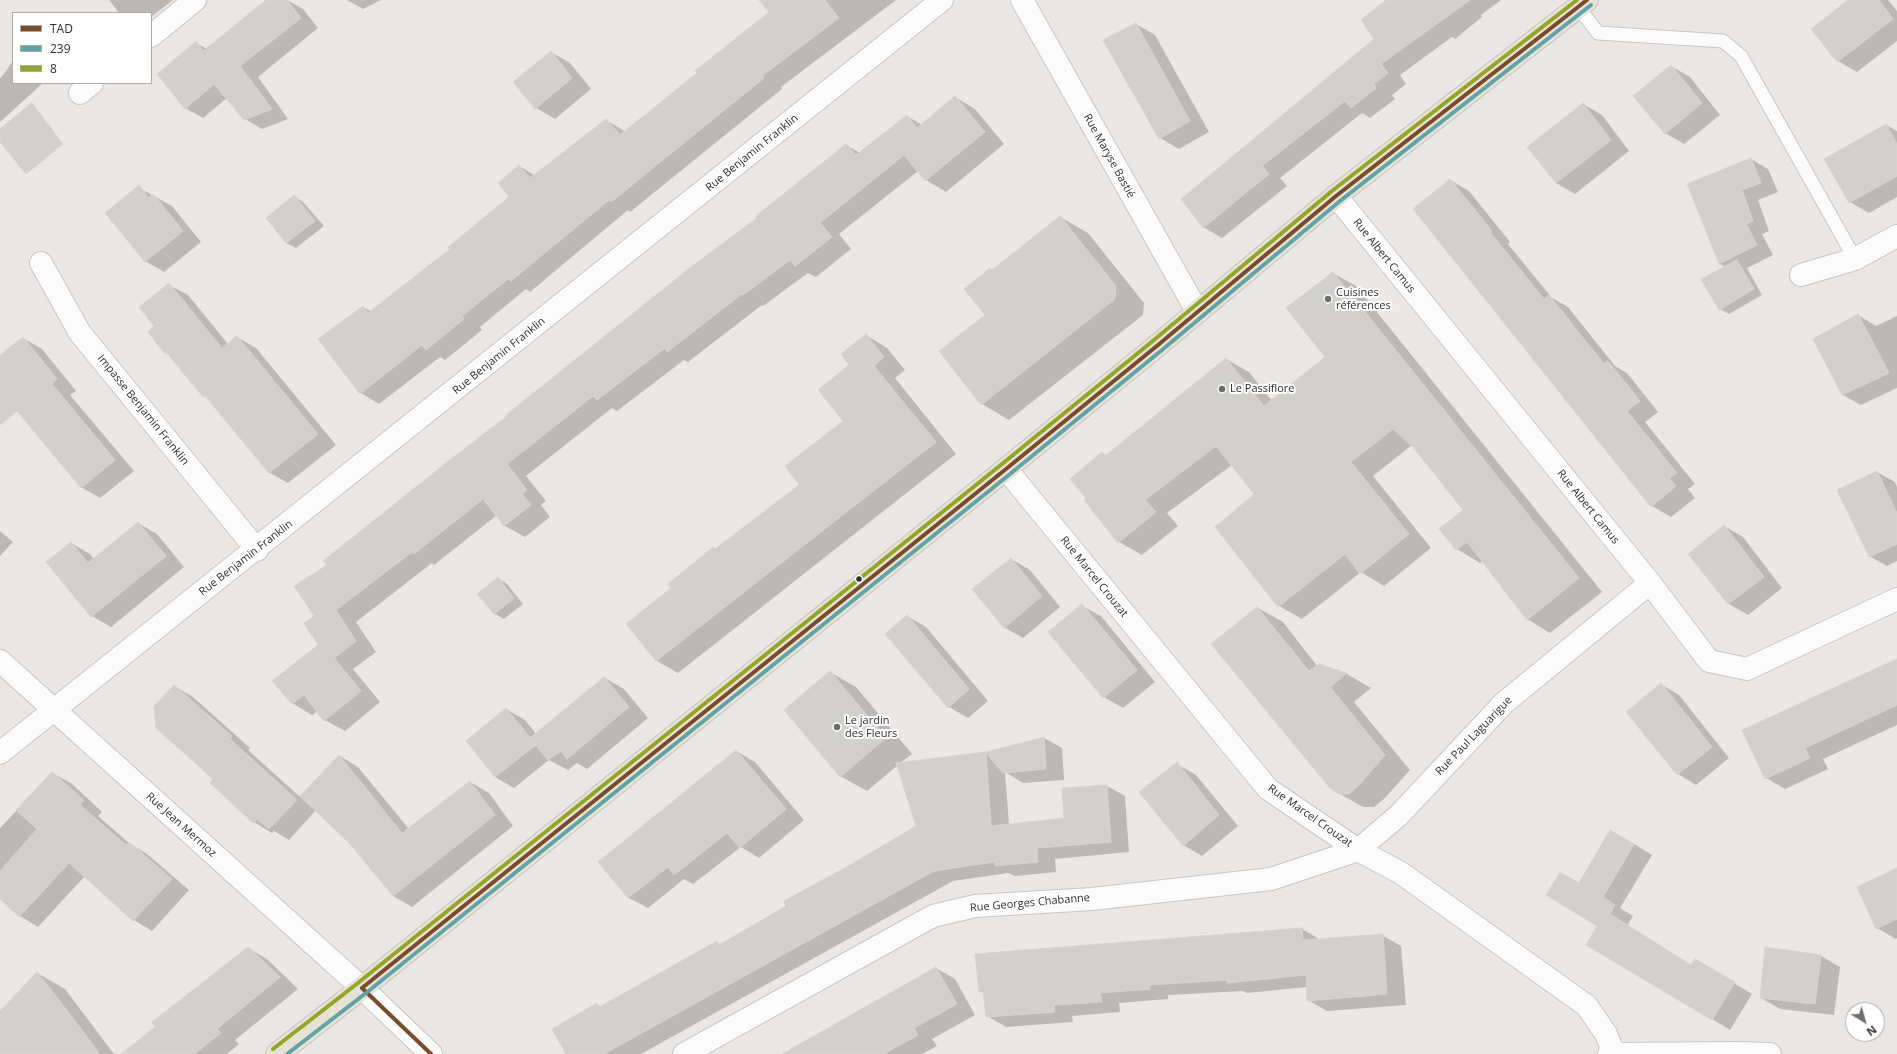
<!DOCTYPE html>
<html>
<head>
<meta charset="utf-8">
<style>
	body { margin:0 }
	#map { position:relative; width:1897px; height:1054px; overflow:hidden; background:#ebe7e4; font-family:"Open Sans",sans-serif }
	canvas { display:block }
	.legend { position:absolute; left:12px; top:12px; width:140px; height:72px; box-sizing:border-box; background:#fff; border:1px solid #ababab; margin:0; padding:5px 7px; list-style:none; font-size:12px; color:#2d2d2d }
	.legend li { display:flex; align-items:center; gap:8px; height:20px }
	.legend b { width:20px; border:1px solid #ababab }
	.north { position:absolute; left:1845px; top:1002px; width:40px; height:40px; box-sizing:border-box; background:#fff; border:1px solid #ababab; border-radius:50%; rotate:143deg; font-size:11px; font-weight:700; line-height:16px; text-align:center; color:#2d2d2d }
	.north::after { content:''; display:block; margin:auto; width:14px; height:18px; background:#706e6d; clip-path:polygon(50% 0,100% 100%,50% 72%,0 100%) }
</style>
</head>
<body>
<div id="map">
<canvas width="1897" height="1054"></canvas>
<ul class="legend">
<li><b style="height:5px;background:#7a4b2a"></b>TAD</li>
<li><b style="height:5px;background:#61a3a7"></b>239</li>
<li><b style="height:5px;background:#94a528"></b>8</li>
</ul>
<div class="north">N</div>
</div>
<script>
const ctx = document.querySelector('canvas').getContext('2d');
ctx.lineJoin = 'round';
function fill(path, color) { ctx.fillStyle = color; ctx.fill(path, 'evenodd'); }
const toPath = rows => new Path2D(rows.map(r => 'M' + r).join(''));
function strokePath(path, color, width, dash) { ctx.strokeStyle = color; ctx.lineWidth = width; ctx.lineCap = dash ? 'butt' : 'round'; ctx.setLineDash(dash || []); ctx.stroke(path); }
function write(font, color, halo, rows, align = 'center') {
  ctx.font = font + ' "Open Sans",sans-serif'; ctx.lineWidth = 4; ctx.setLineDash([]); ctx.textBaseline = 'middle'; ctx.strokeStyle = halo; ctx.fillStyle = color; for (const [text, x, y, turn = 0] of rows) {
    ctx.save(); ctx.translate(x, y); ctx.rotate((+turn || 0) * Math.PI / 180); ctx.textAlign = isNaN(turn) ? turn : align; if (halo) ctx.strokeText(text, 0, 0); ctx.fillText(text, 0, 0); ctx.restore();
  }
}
fill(toPath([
	[109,0,173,0,151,17,151,13,119,13],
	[283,0,287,0,303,9,318,28,258,77,288,119,262,129,245,119,227,98,203,118,185,108,196,43,207,49],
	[347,0,381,0,363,9],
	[771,0,896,0,781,87,782,89,630,212,628,210,530,292,526,289,480,327,482,330,445,360,440,357,379,404,361,393,363,307,372,312,451,249,511,197,519,166,536,176,606,120,626,132,698,74,770,12],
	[1388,0,1501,0,1481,15,1482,17,1455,39,1452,37,1400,75,1406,84,1392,95,1395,99,1370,118,1362,113,1280,178,1287,186,1222,238,1203,227,1375,39],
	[1849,0,1888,0,1897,11,1897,41,1857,72,1838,61],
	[1136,24,1155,35,1209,132,1179,149,1160,138],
	[551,52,570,63,591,89,555,119,536,108],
	[13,61,13,83,43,83,0,122,0,79],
	[1671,66,1690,77,1720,115,1684,144,1665,133],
	[955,97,975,109,1004,144,946,192,926,180,918,171,839,234,851,249,816,277,808,273,763,306,762,305,688,362,684,360,617,411,612,408,526,476,546,501,541,505,550,517,525,537,505,526,497,515,434,565,432,563,356,622,376,652,353,669,380,702,345,731,325,720,318,711,312,715,292,703,320,645,315,617,328,565,509,417,758,218,846,145,860,153,907,116,922,125],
	[1583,104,1602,115,1629,151,1575,194,1556,183],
	[1886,125,1897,131,1897,197,1869,213,1850,202],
	[1751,159,1768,169,1778,192,1758,200,1769,231,1762,234,1773,255,1747,268,1762,295,1729,314,1720,309,1726,267,1719,264],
	[1450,180,1469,191,1510,242,1508,244,1552,298,1568,307,1615,366,1627,373,1658,412,1645,422,1695,484,1688,489,1695,498,1671,517,1652,506],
	[141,189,172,206,201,242,164,272,145,261],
	[294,196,303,202,324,226,296,248,286,243],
	[1060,217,1088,233,1144,303,1143,315,1009,420,982,404,990,269,994,271],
	[1333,273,1356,286,1602,592,1550,633,1527,619,1483,561,1480,563,1457,549,1464,510,1412,445,1373,476,1431,548,1384,586,1361,572,1302,619,1279,606,1255,494,1232,465,1167,513,1178,526,1142,555,1119,542,1087,498,1102,453,1107,456,1226,359,1249,372,1272,401,1326,357],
	[169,285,188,295,228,344,237,337,256,348,336,445,288,483,270,473,210,400,204,396,170,355,165,352,156,326],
	[1858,315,1876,326,1897,316,1897,388,1861,405,1843,395,1814,340],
	[866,335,887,348,905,370,895,378,956,454,678,673,657,661,628,624,673,588,713,548,716,550,801,485,844,421,851,365],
	[23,338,42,349,76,391,70,395,134,471,100,498,81,487,0,374,0,357],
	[1877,472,1895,482,1897,487,1897,561,1887,566,1869,556],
	[138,523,157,534,184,567,111,627,92,616,48,563,71,543,90,554,94,559],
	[1724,526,1743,537,1782,588,1748,615,1729,604,1690,554],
	[0,531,13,542,0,556],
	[1011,559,1030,570,1060,607,1023,638,1004,627],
	[498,578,507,584,523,604,504,619,495,614,478,594],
	[1082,606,1101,616,1155,682,1123,708,1104,697],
	[1258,608,1283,622,1317,666,1319,665,1347,674,1371,688,1354,702,1410,770,1384,799,1374,807,1363,807,1333,790],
	[907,616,926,627,988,701,968,718,949,707],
	[1897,660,1897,725,1823,759,1828,769,1785,789,1766,778],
	[830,672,856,687,912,754,900,763,986,753,1044,738,1062,748,1064,780,1023,783,1005,772,1009,825,1066,819,1107,786,1125,796,1129,852,1055,859,1056,872,1015,876,1008,873,953,881,641,1054,567,1054,597,1004,601,1007,717,942,721,945,788,906,917,827,898,765,867,791,840,776],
	[605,678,624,689,648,718,587,769,577,763,568,770,549,760,514,788,495,777,506,709,525,720,536,734],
	[1662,685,1679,695,1729,758,1696,785,1678,774],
	[174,686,193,697,250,748,248,750,309,805,340,756,358,767,409,829,470,782,489,793,513,826,412,907,393,896,351,843,316,810,289,840,274,831,272,833,254,822,215,779],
	[736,751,755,762,804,820,759,858,741,847,693,884,684,879,648,908,629,898,600,862],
	[1177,764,1196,775,1238,826,1202,856,1183,845],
	[52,773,71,783,102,812,98,816,129,843,147,854,189,890,152,931,134,920,85,876,38,927,20,916,0,898,0,828],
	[1629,841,1652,855,1620,908,1633,916,1627,926,1692,966,1695,960,1752,994,1730,1030,1712,1019,1599,926,1579,884],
	[1897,869,1897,938,1896,939,1877,928],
	[1302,929,1321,940,1382,935,1401,946,1406,1005,1327,1011,1308,1000,1307,987,1247,993,1243,991,1168,995,1168,999,1119,1003,1120,1012,1072,1016,1073,1022,1006,1027,987,1016,985,993,980,991,976,955],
	[248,948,267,959,298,989,235,1040,239,1044,227,1054,122,1054,157,1027],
	[1821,956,1840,967,1834,1015,1780,1009,1761,998],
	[936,968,955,979,975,1015,932,1039,937,1046,922,1054,783,1054],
	[37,973,65,989,114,1054,0,1054,0,1012]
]), '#0003');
const building = toPath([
	[266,0,287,0,301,18,240,66,272,109,244,120,214,84,185,109,157,74,196,41,203,51,266,0],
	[759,0,825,0,839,18,762,76,764,78,611,202,609,200,511,281,508,279,462,316,464,319,426,350,422,345,360,394,318,339,363,306,368,313,450,249,448,247,509,197,498,183,519,165,530,178,606,119,620,135,697,73,695,71,769,12,759,0],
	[1386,0,1470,0,1381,64,1388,73,1374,84,1376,88,1351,108,1345,101,1262,166,1269,174,1203,228,1181,199,1374,39,1361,20,1386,0],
	[1848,0,1879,0,1893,19,1837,62,1811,29,1848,0],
	[1136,23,1190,121,1159,139,1103,40,1136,23],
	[551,51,572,78,535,109,513,82,551,51],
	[1671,65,1702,103,1665,134,1633,96,1671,65],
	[955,96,985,132,925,181,904,155,820,223,832,237,795,266,790,260,743,295,742,294,667,352,665,348,597,400,593,396,507,464,527,490,522,494,531,505,504,526,483,499,414,554,412,552,336,610,356,641,334,658,361,691,324,721,304,695,292,704,272,681,318,645,304,623,314,616,294,586,327,565,323,561,451,459,507,416,506,415,691,267,757,218,756,216,846,144,856,155,907,115,917,128,955,96],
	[32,103,63,144,26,174,0,142,0,129,32,103],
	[1583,103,1611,140,1556,183,1527,147,1583,103],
	[1886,124,1897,144,1897,176,1849,203,1824,159,1886,124],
	[1751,158,1761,183,1742,190,1753,221,1746,224,1757,245,1719,264,1687,184,1751,158],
	[1450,179,1492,231,1490,232,1544,299,1549,295,1604,364,1608,361,1640,401,1627,411,1677,473,1669,478,1676,486,1651,507,1413,209,1450,179],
	[139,185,149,198,153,194,183,231,145,262,105,213,139,185],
	[294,195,315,221,286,243,266,218,294,195],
	[1060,216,1116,286,1115,299,981,405,939,351,985,315,964,289,990,268,992,270,1060,216],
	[1737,260,1754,289,1719,310,1701,279,1737,260],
	[1333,272,1579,578,1527,620,1467,542,1456,550,1439,529,1463,510,1413,447,1393,429,1351,462,1409,534,1360,574,1345,554,1278,607,1215,527,1254,494,1216,446,1145,500,1156,512,1118,543,1084,500,1086,498,1070,479,1102,452,1105,456,1226,358,1264,406,1325,357,1286,308,1333,272],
	[169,283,222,348,237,336,318,434,269,473,205,396,203,397,166,352,164,353,148,332,154,326,139,307,169,283],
	[1858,314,1889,373,1842,395,1813,339,1858,314],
	[866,334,884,357,874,366,936,442,656,661,626,624,671,588,668,584,713,547,715,549,799,485,785,466,843,421,818,390,849,365,841,354,866,334],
	[23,337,57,379,52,384,115,460,81,488,17,411,0,425,0,355,23,337],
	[1877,471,1897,513,1897,544,1869,557,1837,490,1877,471],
	[138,522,166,556,91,617,46,562,71,542,88,563,138,522],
	[1724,525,1764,577,1728,604,1688,554,1724,525],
	[1011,558,1042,596,1004,628,972,589,1011,558],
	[498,577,514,598,494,614,477,594,498,577],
	[1082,604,1137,670,1103,698,1048,632,1082,604],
	[1257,607,1309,671,1319,664,1347,673,1330,687,1385,755,1359,785,1349,794,1338,794,1330,788,1211,644,1257,607],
	[907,615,969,689,948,708,885,634,907,615],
	[1897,659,1897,705,1805,748,1810,758,1765,779,1742,730,1897,659],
	[830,671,886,738,840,777,784,710,830,671],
	[604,677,629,707,567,759,561,751,548,760,530,738,604,677],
	[1661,683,1712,747,1677,775,1626,712,1661,683],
	[174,685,232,736,230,739,297,800,269,829,257,819,253,823,210,783,213,779,156,728,154,706,174,685],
	[506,708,536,745,495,777,466,741,506,708],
	[1044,737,1046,769,1003,773,986,753,991,826,1064,818,1062,788,1107,785,1111,842,1037,848,1038,862,995,866,994,862,934,871,604,1054,566,1054,552,1029,597,1003,599,1007,717,941,719,945,786,906,784,901,850,865,916,826,896,763,986,752,1044,737],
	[736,750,786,809,740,848,727,833,674,875,668,867,628,898,598,862,736,750],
	[339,755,402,833,470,781,495,815,393,896,350,844,300,796,339,755],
	[1177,762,1219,815,1183,846,1139,792,1177,762],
	[52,772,84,800,80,805,126,845,129,842,172,879,133,921,69,863,19,917,0,899,0,871,37,829,16,810,52,772],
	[1610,830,1634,844,1603,897,1615,905,1610,914,1691,965,1695,959,1735,982,1712,1020,1586,945,1597,926,1546,895,1560,872,1579,883,1610,830],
	[1897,868,1897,919,1876,929,1857,887,1897,868],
	[1302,928,1303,940,1383,934,1387,994,1307,1001,1306,975,1227,983,1227,980,1149,985,1150,989,1100,993,1102,1002,1054,1005,1054,1012,986,1017,983,989,979,992,975,954,1302,928],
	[248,947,280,977,217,1029,221,1033,194,1054,121,1054,155,1027,152,1022,248,947],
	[1765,947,1821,955,1815,1004,1760,998,1765,947],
	[936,967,957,1004,914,1028,918,1035,884,1054,782,1054,936,967],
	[37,972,69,1013,100,1054,0,1054,0,1011,37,972]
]);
fill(building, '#d2d0cd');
strokePath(building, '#d6d3d0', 1);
const lane = toPath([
	[1578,7,1598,33,1723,41,1741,56,1855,259]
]);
const street = toPath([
	[1022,0,1197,311],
	[151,36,195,0],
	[80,93,92,83],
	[1336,196,1650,583,1709,661,1747,669,1897,599],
	[41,263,80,333,257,550],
	[1801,275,1855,259,1897,236],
	[1006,469,1268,789,1358,850,1401,873,1587,1006,1606,1034,1614,1054],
	[0,661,362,988,431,1054],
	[0,753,942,0],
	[684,1054,933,916,975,906,1092,899,1271,879,1358,850,1399,815,1504,703,1650,583],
	[1609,1054,1737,1053,1770,1054]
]);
const primary = toPath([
	[277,1054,362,988,1006,469,1158,345,1336,196,1587,0]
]);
strokePath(lane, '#c7c6c6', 15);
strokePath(street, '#c7c6c6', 24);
strokePath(primary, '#c6c4c3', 24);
strokePath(lane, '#fcfbfb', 13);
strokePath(street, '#fcfbfb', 22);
strokePath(primary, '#e7e2d6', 22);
strokePath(toPath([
	[362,988,1006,469,1158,345,1336,196,1587,0],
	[362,988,431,1054]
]), '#7a4b2a', 4);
strokePath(toPath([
	[287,1054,366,993,1010,474,1162,350,1340,201,1591,5]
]), '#61a3a7', 4);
strokePath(toPath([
	[273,1049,358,983,1002,464,1154,340,1332,191,1577,0]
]), '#94a528', 4);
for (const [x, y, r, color] of [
	[1328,299,4,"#706e6d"],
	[1222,389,4,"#706e6d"],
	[859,579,3.5,"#2d2d2d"],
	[837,727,4,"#706e6d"]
]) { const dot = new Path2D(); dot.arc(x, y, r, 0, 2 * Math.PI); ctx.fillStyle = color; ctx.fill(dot); strokePath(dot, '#fff', 1.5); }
write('11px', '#2d2d2d', '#fff', [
	["Rue Benjamin Franklin",752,153,-39],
	["Rue Maryse Bastié",1109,156,61],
	["Rue Albert Camus",1384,256,51],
	["Rue Benjamin Franklin",499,356,-39],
	["Impasse Benjamin Franklin",143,410,51],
	["Rue Albert Camus",1588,507,51],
	["Rue Benjamin Franklin",246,558,-38],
	["Rue Marcel Crouzat",1094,577,51],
	["Rue Paul Laguarigue",1474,736,-46],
	["Rue Marcel Crouzat",1310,816,35],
	["Rue Jean Mermoz",181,825,42],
	["Rue Georges Chabanne",1030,903,-5]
]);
write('11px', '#2d2d2d', '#fff', [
	["Cuisines",1336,293],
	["références",1336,306],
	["Le Passiflore",1230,389],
	["Le jardin",845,721],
	["des Fleurs",845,734]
], 'left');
</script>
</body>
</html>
